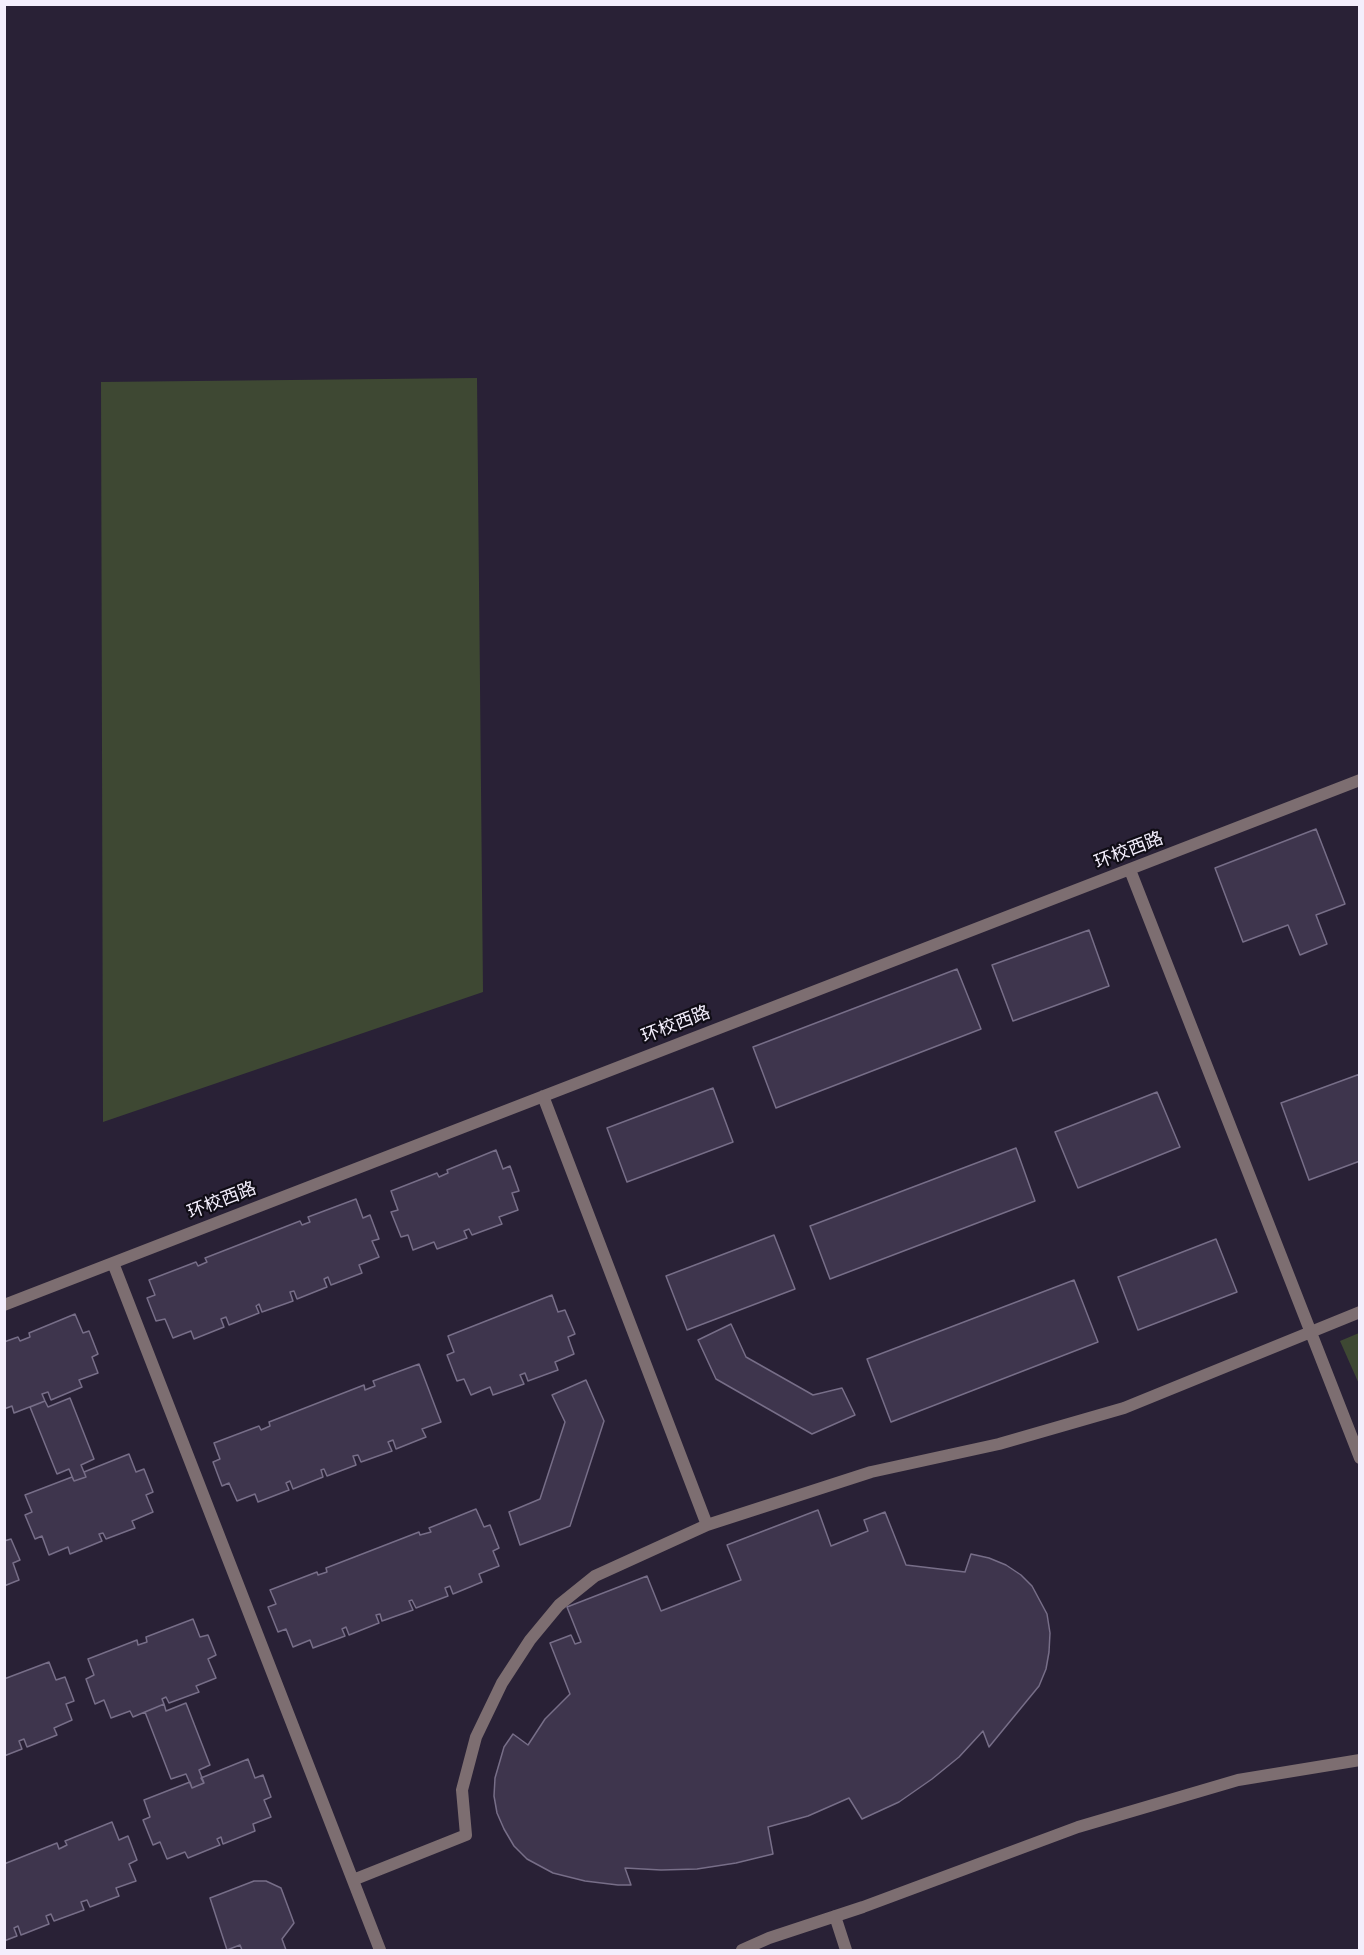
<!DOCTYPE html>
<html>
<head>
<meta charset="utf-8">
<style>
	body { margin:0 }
	#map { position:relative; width:1364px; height:1955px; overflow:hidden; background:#292136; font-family:"Space Grotesk",sans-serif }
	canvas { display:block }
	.frame { position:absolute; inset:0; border:6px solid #f3eefc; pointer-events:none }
</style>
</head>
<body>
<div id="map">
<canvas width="1364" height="1955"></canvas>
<div class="frame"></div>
</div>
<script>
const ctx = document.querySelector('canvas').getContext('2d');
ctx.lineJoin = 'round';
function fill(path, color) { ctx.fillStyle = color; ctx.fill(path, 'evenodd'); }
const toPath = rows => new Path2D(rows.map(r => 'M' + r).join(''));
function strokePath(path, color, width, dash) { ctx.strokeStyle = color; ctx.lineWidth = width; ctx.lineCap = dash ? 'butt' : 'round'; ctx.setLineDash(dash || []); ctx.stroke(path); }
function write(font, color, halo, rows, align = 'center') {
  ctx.font = font + ' "Space Grotesk","Noto Sans SC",sans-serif'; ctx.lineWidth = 4.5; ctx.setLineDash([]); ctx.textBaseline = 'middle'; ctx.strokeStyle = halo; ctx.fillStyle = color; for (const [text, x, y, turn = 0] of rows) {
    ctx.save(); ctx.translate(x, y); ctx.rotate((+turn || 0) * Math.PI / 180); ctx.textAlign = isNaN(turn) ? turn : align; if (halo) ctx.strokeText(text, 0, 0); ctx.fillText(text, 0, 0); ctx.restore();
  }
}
fill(toPath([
	[477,378,483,992,103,1122,101,382],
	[1359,1333,1359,1384,1340,1341]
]), '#3e4833');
const building = toPath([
	[1316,829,1345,904,1316,915,1327,944,1300,955,1288,925,1243,942,1215,868,1316,829],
	[1089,930,1109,986,1013,1021,992,965,1089,930],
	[957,969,981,1029,776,1108,753,1047,957,969],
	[1360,1074,1360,1161,1309,1180,1281,1103,1360,1074],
	[713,1088,733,1142,627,1182,607,1128,713,1088],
	[1157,1092,1180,1147,1078,1188,1055,1132,1157,1092],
	[1016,1148,1035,1201,830,1279,810,1226,1016,1148],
	[496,1150,503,1169,510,1166,519,1191,512,1193,518,1210,499,1217,502,1224,472,1235,469,1229,464,1231,467,1238,437,1249,434,1242,413,1250,408,1235,401,1237,391,1212,398,1210,391,1191,437,1173,439,1177,448,1173,447,1170,496,1150],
	[356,1199,363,1218,370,1215,379,1239,372,1241,379,1257,359,1265,362,1273,331,1285,328,1277,324,1279,327,1287,297,1299,294,1291,290,1292,293,1301,262,1312,259,1304,256,1306,259,1313,229,1325,226,1317,221,1319,224,1327,194,1339,191,1331,173,1338,165,1319,156,1321,147,1298,155,1295,149,1280,196,1262,198,1266,207,1262,205,1258,300,1221,302,1225,310,1222,308,1217,356,1199],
	[774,1235,795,1289,687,1330,666,1276,774,1235],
	[1216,1239,1237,1292,1138,1330,1118,1277,1216,1239],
	[1074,1280,1098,1342,891,1422,867,1359,1074,1280],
	[552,1295,558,1312,565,1310,575,1334,568,1337,574,1354,555,1362,558,1370,528,1381,525,1373,520,1375,524,1384,493,1395,490,1387,471,1395,464,1379,457,1381,447,1355,454,1352,448,1336,552,1295],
	[75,1314,83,1333,89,1331,98,1354,92,1357,98,1373,79,1380,82,1387,51,1400,48,1392,42,1394,45,1401,14,1413,12,1406,4,1409,4,1342,18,1337,20,1341,30,1337,29,1333,75,1314],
	[731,1324,746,1357,813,1395,842,1388,855,1415,812,1434,716,1379,698,1340,731,1324],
	[419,1364,441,1422,422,1429,426,1437,396,1449,393,1440,388,1442,392,1451,361,1462,358,1455,353,1456,356,1465,327,1476,324,1469,321,1470,323,1477,293,1489,290,1481,286,1483,289,1490,258,1502,255,1494,237,1501,229,1483,222,1486,213,1462,220,1459,214,1443,259,1426,261,1430,270,1426,269,1422,364,1385,365,1390,375,1386,373,1381,419,1364],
	[586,1380,604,1421,570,1526,520,1545,509,1512,540,1499,565,1422,552,1395,586,1380],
	[70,1398,94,1459,81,1465,86,1477,74,1481,69,1469,57,1474,30,1407,45,1401,48,1407,70,1398],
	[129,1454,136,1472,144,1469,153,1492,146,1495,153,1512,132,1521,135,1528,106,1539,103,1533,99,1534,102,1541,70,1554,68,1547,49,1555,42,1536,35,1539,25,1515,32,1512,25,1495,72,1477,74,1481,86,1477,84,1472,129,1454],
	[476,1509,484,1527,490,1525,499,1548,493,1551,499,1566,479,1574,482,1582,453,1594,450,1586,445,1588,448,1596,416,1608,412,1600,409,1601,413,1610,382,1621,380,1614,376,1615,379,1623,349,1635,346,1627,342,1629,345,1636,313,1648,310,1640,293,1647,286,1629,278,1632,268,1607,276,1604,270,1590,317,1572,318,1575,327,1572,326,1568,419,1532,420,1535,431,1532,429,1528,476,1509],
	[818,1510,831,1546,868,1531,864,1520,885,1512,906,1565,965,1572,971,1554,989,1558,1006,1565,1021,1575,1032,1586,1047,1614,1050,1633,1049,1652,1046,1669,1039,1686,989,1747,983,1731,959,1757,932,1779,899,1802,862,1819,849,1798,808,1816,768,1827,773,1854,736,1863,697,1869,661,1870,625,1868,631,1885,618,1885,585,1881,553,1873,527,1859,514,1846,504,1829,497,1813,494,1796,495,1778,504,1747,513,1734,528,1745,545,1719,570,1694,550,1643,571,1635,575,1644,581,1642,567,1607,647,1576,661,1611,741,1580,727,1545,818,1510],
	[11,1539,20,1560,13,1563,19,1580,4,1586,4,1541,11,1539],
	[193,1619,200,1637,208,1635,216,1655,208,1659,216,1678,196,1686,199,1692,169,1703,166,1697,162,1699,164,1704,133,1717,130,1711,111,1718,104,1700,95,1704,86,1679,94,1675,88,1659,137,1640,138,1645,147,1642,146,1637,193,1619],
	[49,1662,56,1680,65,1677,74,1701,66,1704,72,1720,54,1728,57,1735,27,1747,24,1739,19,1741,22,1749,4,1756,4,1679,49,1662],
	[186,1703,210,1765,199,1770,204,1783,192,1788,186,1774,171,1779,145,1712,164,1704,166,1711,186,1703],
	[248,1759,255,1778,263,1775,271,1797,264,1800,271,1817,253,1824,255,1831,223,1844,221,1837,217,1839,220,1845,188,1858,185,1852,167,1859,160,1842,153,1845,143,1820,150,1817,144,1800,190,1782,192,1788,204,1783,201,1778,248,1759],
	[112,1822,119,1840,128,1836,137,1860,129,1864,136,1881,116,1888,119,1896,90,1907,87,1900,81,1902,84,1910,54,1921,51,1914,46,1916,49,1924,21,1935,18,1926,14,1928,17,1936,4,1941,4,1864,57,1843,59,1849,67,1845,65,1841,112,1822],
	[254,1881,266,1881,281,1888,294,1923,282,1939,286,1950,242,1950,240,1945,227,1950,210,1898,254,1881]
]);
fill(building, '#3e354d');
strokePath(building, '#776e88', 1.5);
strokePath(toPath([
	[1130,870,1360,1458],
	[543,1096,707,1525],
	[113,1263,380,1950],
	[4,1305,1360,780],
	[353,1880,466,1835,462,1790,476,1737,502,1683,530,1640,559,1605,595,1576,707,1525,871,1472,999,1444,1124,1408,1360,1312],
	[835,1916,846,1950],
	[742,1950,769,1938,863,1907,1078,1827,1238,1780,1360,1760]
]), '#7d6e71', 12);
write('18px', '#f3eefc', '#100d16', [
	["环校西路",1129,851,-21],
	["环校西路",676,1025,-21],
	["环校西路",222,1201,-21]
]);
</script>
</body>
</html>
